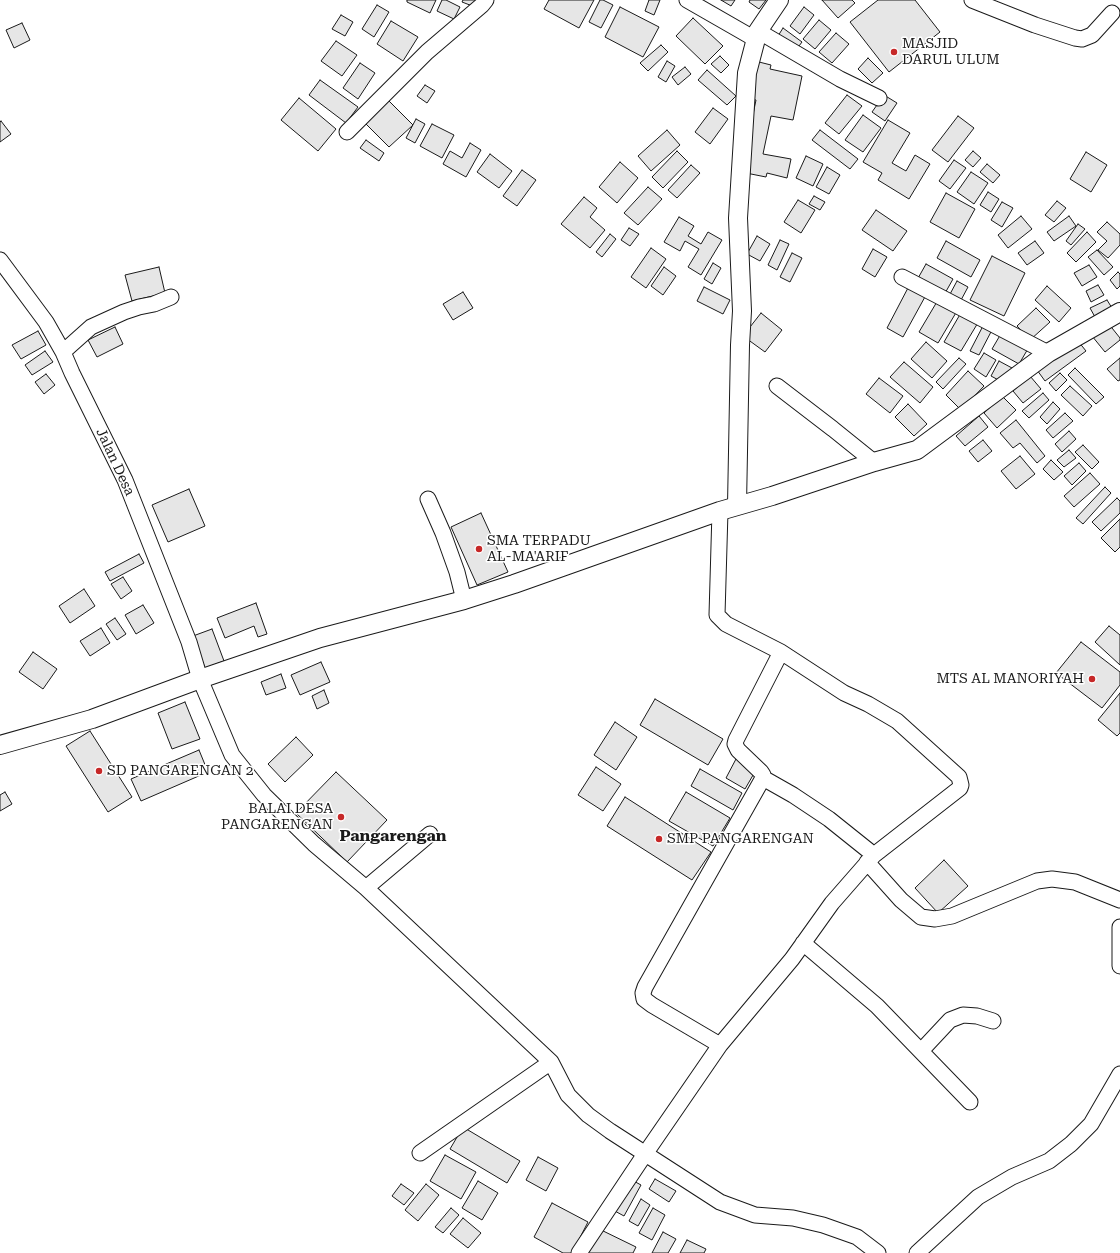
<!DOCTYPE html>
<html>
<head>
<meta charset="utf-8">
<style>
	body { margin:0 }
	canvas { display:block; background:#fff }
</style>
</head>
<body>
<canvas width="1120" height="1253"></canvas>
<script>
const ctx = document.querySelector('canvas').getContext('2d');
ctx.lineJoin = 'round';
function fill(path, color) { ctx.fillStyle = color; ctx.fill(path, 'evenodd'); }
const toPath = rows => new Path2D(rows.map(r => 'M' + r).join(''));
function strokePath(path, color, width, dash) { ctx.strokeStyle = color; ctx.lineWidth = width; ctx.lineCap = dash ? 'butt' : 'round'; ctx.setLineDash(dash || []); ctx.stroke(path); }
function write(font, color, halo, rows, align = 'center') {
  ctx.font = font + ' "Roboto Serif",serif'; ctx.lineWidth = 3; ctx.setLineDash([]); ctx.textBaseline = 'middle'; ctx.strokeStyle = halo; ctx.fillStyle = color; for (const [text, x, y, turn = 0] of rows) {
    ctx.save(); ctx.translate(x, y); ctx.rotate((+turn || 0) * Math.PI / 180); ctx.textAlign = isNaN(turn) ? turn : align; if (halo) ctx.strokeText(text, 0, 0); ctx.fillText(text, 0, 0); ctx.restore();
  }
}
const building = toPath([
	[407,0,436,0,430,13,407,2,407,0],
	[442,0,446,0,460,7,454,19,437,11,442,0],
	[463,0,478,0,475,7,462,2,463,0],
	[549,0,594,0,579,28,544,9,549,0],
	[600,0,603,0,613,5,601,28,589,22,600,0],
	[649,0,660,0,654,15,645,11,649,0],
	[721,0,735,0,731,6,721,0],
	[750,0,766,0,759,9,749,2,750,0],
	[822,0,852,0,855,3,838,18,822,0],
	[878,0,915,0,940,32,889,72,850,22,878,0],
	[377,5,389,12,374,37,362,29,377,5],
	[620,7,659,27,643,57,605,37,620,7],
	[804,7,814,15,800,34,790,26,804,7],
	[341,15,353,22,345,36,332,29,341,15],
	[693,18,723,46,705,64,676,36,693,18],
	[819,20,831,30,815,49,803,39,819,20],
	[391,21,418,37,403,61,377,44,391,21],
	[22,23,30,40,14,48,6,30,22,23],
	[783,28,802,42,796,50,778,36,783,28],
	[836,33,849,44,832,63,819,52,836,33],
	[336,41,357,55,342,76,321,61,336,41],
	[661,45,668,52,648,71,640,63,661,45],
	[720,56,729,65,721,73,711,64,720,56],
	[868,58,883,73,872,83,858,69,868,58],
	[667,61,675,66,666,82,658,77,667,61],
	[755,61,771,65,770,69,802,76,793,120,771,116,763,154,791,159,787,178,767,173,766,177,741,172,756,100,747,98,755,61],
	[360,63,375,73,358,99,343,88,360,63],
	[685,67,691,74,678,85,672,77,685,67],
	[707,70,736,96,727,105,698,80,707,70],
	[320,80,358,107,346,123,309,95,320,80],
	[425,85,435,91,427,103,417,96,425,85],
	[847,95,862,106,839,134,825,123,847,95],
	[884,95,897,103,885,121,872,112,884,95],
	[299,98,336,129,318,151,281,120,299,98],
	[387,99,413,125,389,147,364,122,387,99],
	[713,108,728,119,710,144,695,132,713,108],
	[863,115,881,128,863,152,845,140,863,115],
	[958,116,974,128,948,162,932,150,958,116],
	[416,119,425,124,415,143,406,138,416,119],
	[888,120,910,133,892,163,906,171,915,155,930,164,909,199,878,180,882,173,863,162,888,120],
	[1,121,11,134,0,142,0,122,1,121],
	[432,124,454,135,442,158,420,146,432,124],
	[667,130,680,145,651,171,638,156,667,130],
	[820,130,858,159,850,169,812,140,820,130],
	[366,140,384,153,379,161,360,148,366,140],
	[470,143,481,150,466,177,443,164,450,151,462,158,470,143],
	[677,151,688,162,663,188,652,177,677,151],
	[973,151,981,158,973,167,965,160,973,151],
	[1086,152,1107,165,1091,192,1070,179,1086,152],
	[490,154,512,171,499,188,477,172,490,154],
	[806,156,823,164,813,186,796,178,806,156],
	[954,160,966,168,950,189,939,181,954,160],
	[620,162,638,178,617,203,599,187,620,162],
	[987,164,1000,175,993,183,980,172,987,164],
	[691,165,700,173,677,198,668,190,691,165],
	[827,167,840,175,829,194,816,187,827,167],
	[522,170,536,180,517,206,503,196,522,170],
	[971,172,988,183,974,204,957,192,971,172],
	[648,187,662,199,638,225,624,213,648,187],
	[988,192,999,199,991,212,980,205,988,192],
	[946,193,975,209,959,238,930,222,946,193],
	[814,196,825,202,820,210,809,204,814,196],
	[584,197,597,208,590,217,605,230,590,248,561,224,584,197],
	[798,200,815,210,801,233,784,222,798,200],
	[1057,201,1066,208,1054,222,1045,215,1057,201],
	[1002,202,1013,208,1002,227,991,220,1002,202],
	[876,210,907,231,893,251,862,230,876,210],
	[1021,216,1032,229,1008,248,998,235,1021,216],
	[1069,216,1076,226,1054,241,1047,232,1069,216],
	[679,217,694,226,688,236,701,244,708,232,722,240,701,275,688,267,699,249,685,241,680,251,664,242,679,217],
	[1107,222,1120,234,1120,245,1108,258,1098,250,1107,241,1097,232,1107,222],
	[1078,224,1085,229,1071,245,1066,241,1078,224],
	[629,228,639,234,630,246,621,240,629,228],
	[1087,232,1096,242,1076,262,1067,253,1087,232],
	[610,234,616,239,602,257,596,252,610,234],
	[757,236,770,244,760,261,747,254,757,236],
	[780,240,789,244,777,270,768,265,780,240],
	[946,241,980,260,971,277,937,258,946,241],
	[1035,241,1044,253,1027,265,1018,253,1035,241],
	[651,248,666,259,646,288,631,277,651,248],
	[873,249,887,257,875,277,862,269,873,249],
	[1097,250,1113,267,1104,275,1088,257,1097,250],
	[792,253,802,258,790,282,780,277,792,253],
	[992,256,1025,273,1004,316,970,300,992,256],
	[713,263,721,268,712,284,704,279,713,263],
	[926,264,953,279,944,295,917,280,926,264],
	[1089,265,1097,277,1082,286,1074,273,1089,265],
	[159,267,165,293,132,301,125,275,159,267],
	[664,267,676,276,663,295,651,286,664,267],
	[1118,272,1120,274,1120,286,1117,289,1110,280,1118,272],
	[957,281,968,287,960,302,949,296,957,281],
	[1098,285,1104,295,1091,302,1086,291,1098,285],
	[909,286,926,295,903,337,887,328,909,286],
	[1047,286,1071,308,1059,322,1035,300,1047,286],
	[704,287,730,300,723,314,697,301,704,287],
	[463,292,473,308,453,320,443,304,463,292],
	[938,300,957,311,938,343,919,332,938,300],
	[1107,300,1112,308,1095,317,1090,308,1107,300],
	[1036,308,1050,322,1030,340,1017,326,1036,308],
	[962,311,979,321,961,351,944,342,962,311],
	[761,313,782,330,765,352,743,336,761,313],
	[1108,323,1120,338,1120,340,1105,352,1092,336,1108,323],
	[984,324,993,328,979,355,970,351,984,324],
	[115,327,123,344,97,357,88,340,115,327],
	[38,331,46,345,21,359,12,345,38,331],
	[1002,332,1029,347,1019,364,992,349,1002,332],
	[1078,341,1086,351,1045,381,1037,370,1078,341],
	[926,342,947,361,932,378,911,359,926,342],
	[45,351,53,362,32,375,25,365,45,351],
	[984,353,996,360,986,377,974,369,984,353],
	[959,358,966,364,943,389,936,382,959,358],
	[1120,358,1120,380,1118,381,1107,369,1120,358],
	[999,361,1012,368,1004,383,991,376,999,361],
	[904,362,933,387,920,403,890,377,904,362],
	[1075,368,1104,397,1096,404,1068,375,1075,368],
	[968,371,984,386,961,410,946,395,968,371],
	[1060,373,1067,380,1056,391,1049,383,1060,373],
	[46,374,55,385,44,394,35,382,46,374],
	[1030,376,1041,389,1023,403,1013,391,1030,376],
	[879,378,903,396,890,413,866,394,879,378],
	[1070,386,1092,406,1083,416,1061,395,1070,386],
	[1043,393,1049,400,1029,418,1022,411,1043,393],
	[1002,396,1016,410,997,428,984,413,1002,396],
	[1053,402,1060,409,1047,424,1040,417,1053,402],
	[908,404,927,424,914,436,895,417,908,404],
	[1065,413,1073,421,1053,438,1046,430,1065,413],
	[979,416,988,427,965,446,956,436,979,416],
	[1016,420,1045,456,1037,463,1020,443,1013,448,1000,433,1016,420],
	[1069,431,1076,439,1062,452,1055,444,1069,431],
	[983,440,992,451,978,462,969,451,983,440],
	[1083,445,1099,462,1092,469,1075,452,1083,445],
	[1069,450,1076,458,1064,467,1057,460,1069,450],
	[1020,456,1035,474,1016,489,1001,471,1020,456],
	[1051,460,1063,472,1054,480,1043,469,1051,460],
	[1079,463,1086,471,1072,485,1064,476,1079,463],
	[1090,473,1100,484,1074,507,1064,496,1090,473],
	[1105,487,1111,493,1083,524,1076,518,1105,487],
	[189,489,205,526,168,542,152,505,189,489],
	[1117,498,1120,501,1120,513,1101,531,1092,522,1117,498],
	[481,513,508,572,477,585,451,527,481,513],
	[1120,519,1120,547,1115,552,1101,538,1120,519],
	[139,554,144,563,110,581,105,572,139,554],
	[123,577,132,591,121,599,111,584,123,577],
	[84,589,95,606,70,623,59,606,84,589],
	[256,603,267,634,258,637,254,626,225,638,217,618,256,603],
	[143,605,154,623,136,634,125,615,143,605],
	[115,618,126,634,117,640,106,624,115,618],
	[1109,626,1120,635,1120,665,1095,642,1109,626],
	[101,628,110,643,90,656,80,641,101,628],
	[212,629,224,661,205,668,193,636,212,629],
	[1081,642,1120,672,1120,685,1102,708,1056,673,1081,642],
	[33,652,57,669,43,689,19,672,33,652],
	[321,662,330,682,300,695,291,675,321,662],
	[281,674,286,688,266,695,261,682,281,674],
	[324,690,329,703,317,709,312,696,324,690],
	[1120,693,1120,733,1117,736,1098,720,1120,693],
	[655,699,723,739,708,765,640,725,655,699],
	[185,702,200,739,172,749,158,713,185,702],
	[615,722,637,737,616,770,594,755,615,722],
	[90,731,132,797,108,812,66,746,90,731],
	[296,737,313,755,285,782,268,764,296,737],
	[199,750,208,772,141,801,131,779,199,750],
	[736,759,756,770,745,789,726,778,736,759],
	[596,767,621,784,603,811,578,795,596,767],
	[700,769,742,793,733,810,691,786,700,769],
	[336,772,387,820,347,862,296,813,336,772],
	[5,792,12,804,0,811,0,795,5,792],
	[686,792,730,818,713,846,669,821,686,792],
	[625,797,711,852,692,880,607,826,625,797],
	[944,860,968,886,938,913,915,888,944,860],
	[463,1127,520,1161,507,1183,450,1149,463,1127],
	[445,1155,476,1172,461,1199,430,1181,445,1155],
	[538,1157,558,1168,546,1191,526,1180,538,1157],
	[630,1179,641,1185,624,1216,613,1210,630,1179],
	[655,1179,676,1191,669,1202,649,1189,655,1179],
	[478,1181,498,1193,482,1220,462,1208,478,1181],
	[401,1184,414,1193,404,1205,392,1196,401,1184],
	[426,1184,439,1195,418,1221,405,1210,426,1184],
	[641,1199,650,1205,638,1226,629,1221,641,1199],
	[552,1203,588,1222,572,1253,563,1253,534,1237,552,1203],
	[451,1208,459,1215,443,1233,435,1227,451,1208],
	[653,1208,665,1215,652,1240,639,1233,653,1208],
	[463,1218,481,1233,468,1248,450,1234,463,1218],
	[597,1228,636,1247,633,1253,585,1253,597,1228],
	[663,1232,676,1239,668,1253,652,1253,663,1232],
	[687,1240,706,1249,704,1253,680,1253,687,1240]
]);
fill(building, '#e6e6e6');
strokePath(building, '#1a1a1a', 1);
const minor = toPath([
	[687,0,755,39],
	[972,0,1035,25,1075,38,1082,39,1092,35,1112,13],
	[758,31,840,79,879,98],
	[347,132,427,52,482,5,486,0],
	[0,260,46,322,63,352,72,373,125,480,189,642,200,679,232,755,264,795,314,844,366,888,551,1062,568,1095,588,1115,610,1131,720,1202,755,1215,793,1218,823,1225,857,1237,878,1253],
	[902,277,1048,353],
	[63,352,91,327,124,312,139,307,154,304,171,297],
	[777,386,833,429,874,462],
	[428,499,443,533,457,572,464,600],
	[763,778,763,775,761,772,738,750,735,744,736,740,781,652],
	[867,862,901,900,921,917,935,919,952,916,1037,881,1052,879,1075,882,1120,900],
	[366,888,430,834],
	[1120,927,1120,966],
	[803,943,877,1006,970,1102],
	[720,1045,652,1005,644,999,643,993,645,987,763,778,793,795,829,819,874,855],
	[921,1051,950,1020,963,1015,977,1016,993,1021],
	[420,1153,551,1062],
	[579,1253,645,1154,720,1045,792,959,832,903,874,855,960,788,961,785,959,777,897,721,868,704,844,693,781,652,726,624,717,615,720,511],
	[917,1253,978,1197,1012,1177,1049,1161,1071,1144,1091,1124,1120,1074]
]);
const tertiary = toPath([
	[737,505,740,345,742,311,738,218,747,73,758,31,779,0],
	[0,745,92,719,200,679,320,638,464,600,514,584,720,511,772,496,874,462,917,450,1048,353,1120,312]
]);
strokePath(minor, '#1a1a1a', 17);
strokePath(tertiary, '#1a1a1a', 20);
strokePath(minor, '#fff', 15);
strokePath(tertiary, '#fff', 18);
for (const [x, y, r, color] of [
	[894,52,4,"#c62828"],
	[479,549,4,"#c62828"],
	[1092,679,4,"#c62828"],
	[99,771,4,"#c62828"],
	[341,817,4,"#c62828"],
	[659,839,4,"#c62828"]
]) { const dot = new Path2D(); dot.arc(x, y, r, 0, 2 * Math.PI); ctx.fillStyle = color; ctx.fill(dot); strokePath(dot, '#fff', 1.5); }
write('14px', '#1a1a1a', '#fff', [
	["MASJID",902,44],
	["DARUL ULUM",902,60],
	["SMA TERPADU",487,541],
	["AL-MA'ARIF",487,557],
	["MTS AL MANORIYAH",1084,679,"right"],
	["SD PANGARENGAN 2",107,771],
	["BALAI DESA",333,809,"right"],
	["PANGARENGAN",333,825,"right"],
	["SMP PANGARENGAN",667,839]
], 'left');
write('14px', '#1a1a1a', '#fff', [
	["Jalan Desa",115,462,65]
]);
write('bold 16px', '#1a1a1a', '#fff', [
	["Pangarengan",393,836]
]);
</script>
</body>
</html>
